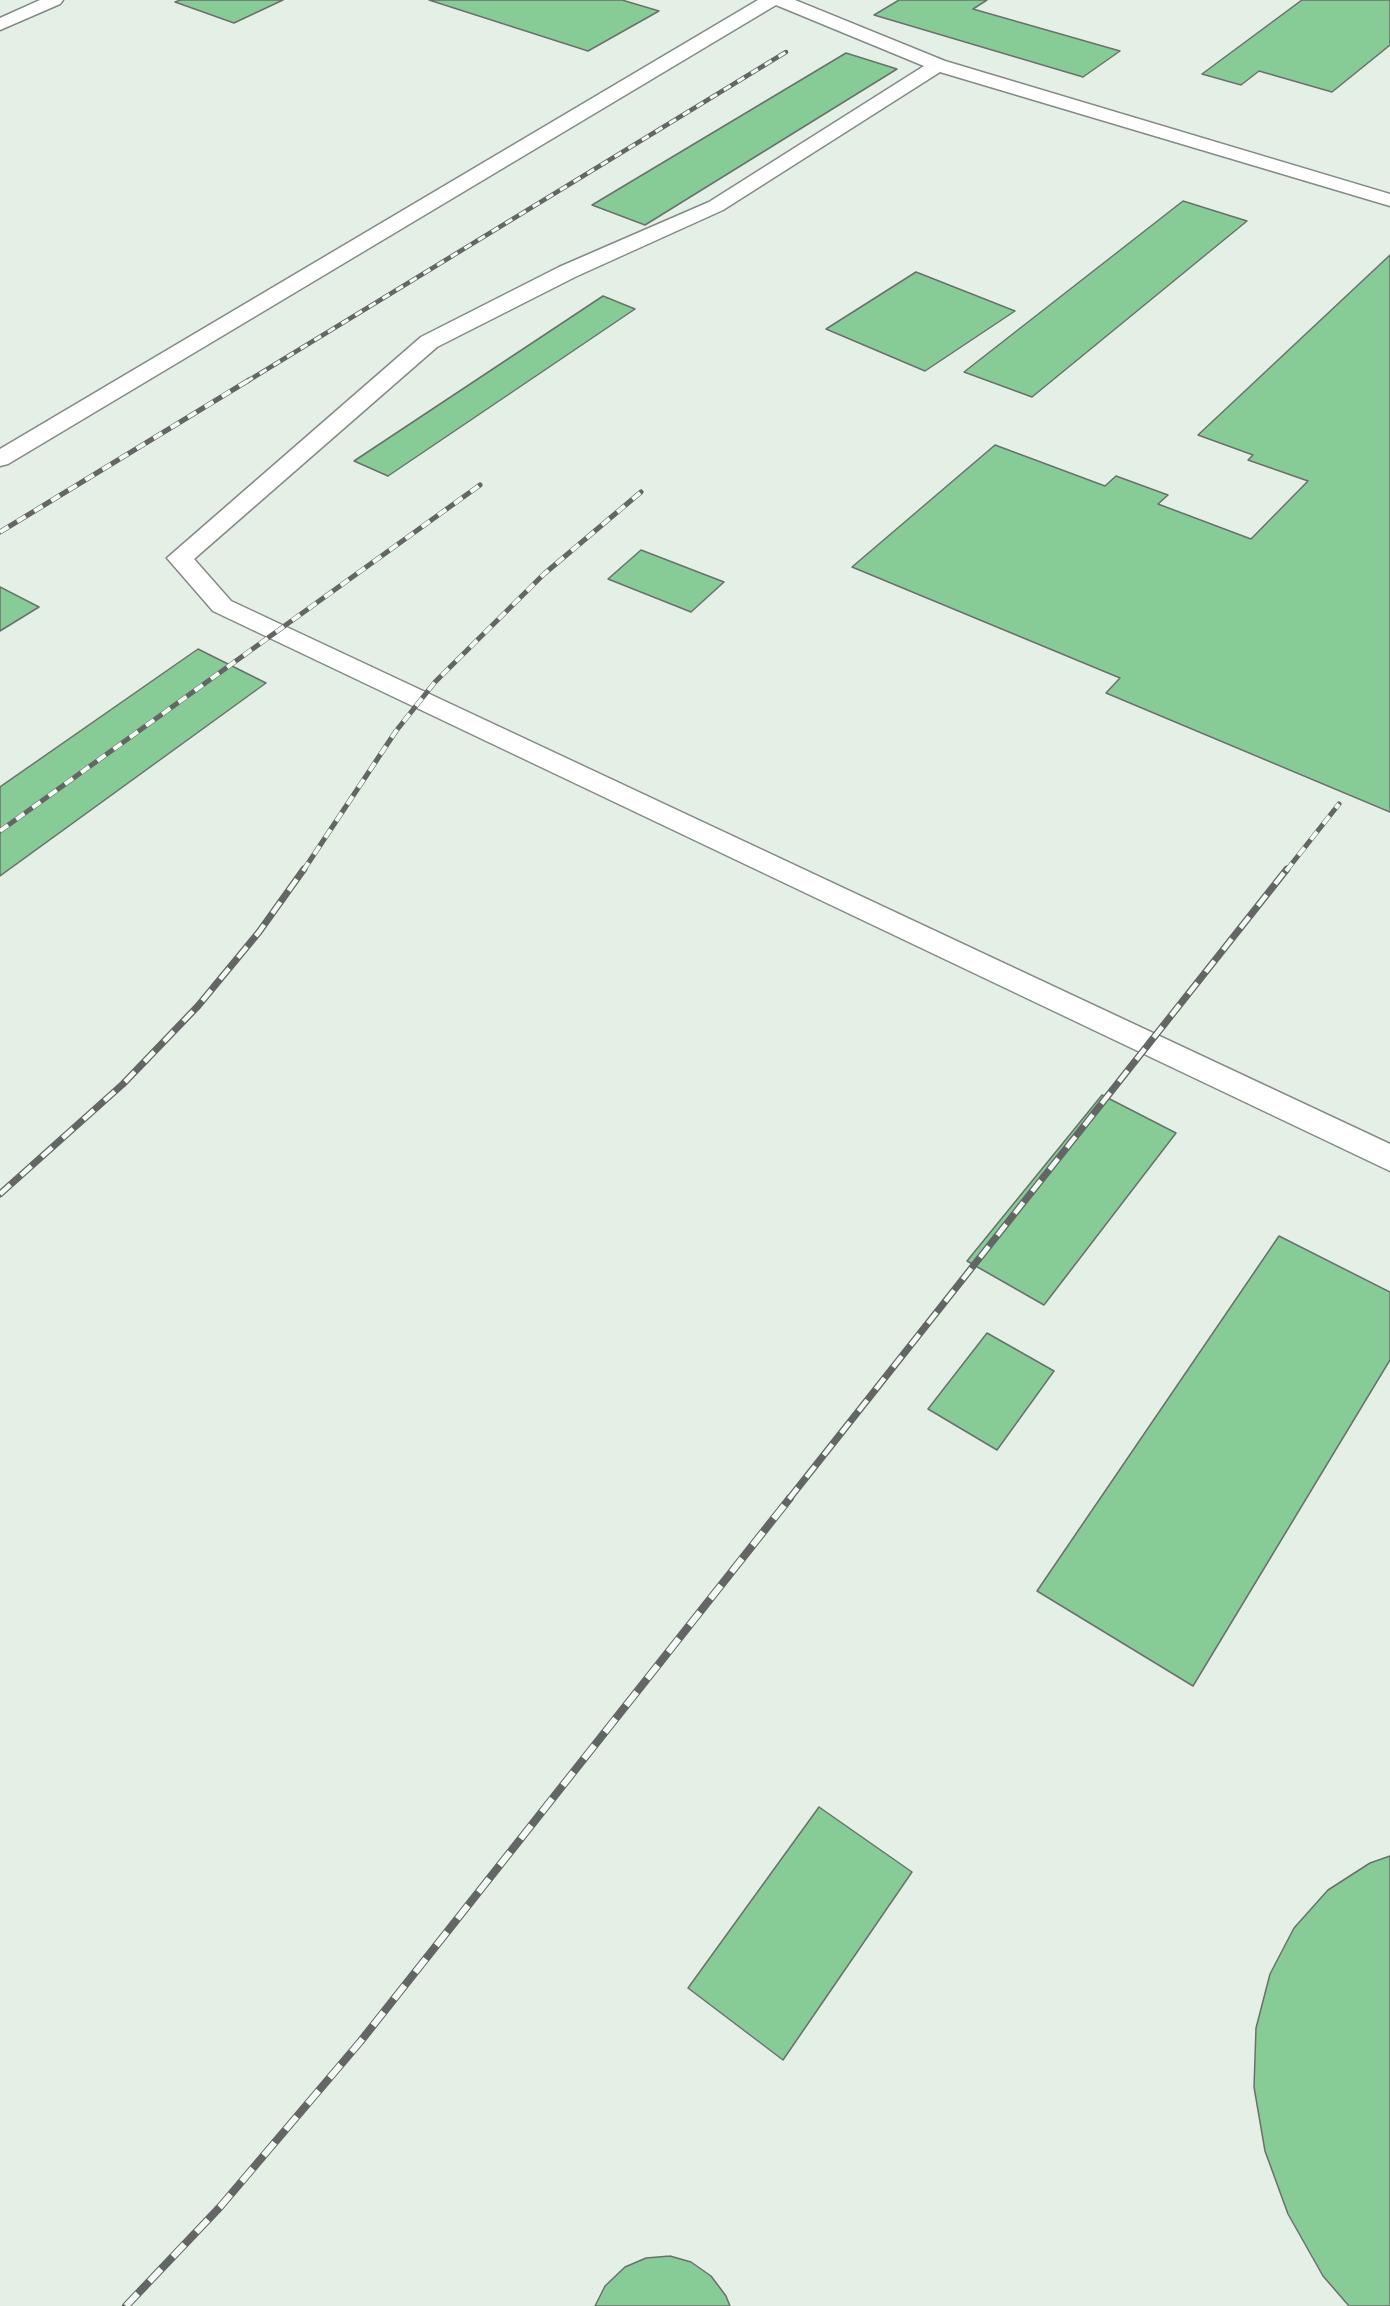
<!DOCTYPE html>
<html>
<head>
<meta charset="utf-8">
<style>
	body { margin:0 }
	canvas { display:block; background:#f4faf5 }
</style>
</head>
<body>
<canvas width="1390" height="2306"></canvas>
<script>
const ctx = document.querySelector('canvas').getContext('2d');
ctx.lineJoin = 'round';
function fill(path, color) { ctx.fillStyle = color; ctx.fill(path, 'evenodd'); }
const toPath = rows => new Path2D(rows.map(r => 'M' + r).join(''));
function strokePath(path, color, width, dash) { ctx.strokeStyle = color; ctx.lineWidth = width; ctx.lineCap = dash ? 'butt' : 'round'; ctx.setLineDash(dash || []); ctx.stroke(path); }
fill(toPath([
	[0,0,1390,0,1390,2306,0,2306]
]), '#e4f0e6');
const building = toPath([
	[180,0,283,0,234,23,175,2,180,0],
	[429,0,622,0,659,11,588,51,429,0],
	[899,0,987,0,973,9,1120,51,1083,77,874,15,899,0],
	[1302,0,1390,0,1390,45,1332,92,1259,71,1241,85,1202,74,1302,0],
	[846,53,897,69,645,225,592,205,846,53],
	[1183,201,1247,221,1032,397,964,372,1183,201],
	[1390,255,1390,812,1106,693,1120,678,852,567,995,445,1105,486,1116,476,1168,495,1158,504,1251,539,1308,481,1248,460,1253,455,1198,435,1390,255],
	[916,272,1015,311,925,371,826,329,916,272],
	[603,296,635,309,388,476,354,461,603,296],
	[641,550,724,582,691,612,608,579,641,550],
	[0,587,39,607,0,631,0,587],
	[198,649,266,683,0,876,0,787,198,649],
	[1102,1095,1176,1133,1044,1305,967,1261,1102,1095],
	[1279,1236,1390,1292,1390,1360,1193,1686,1037,1591,1279,1236],
	[987,1333,1054,1371,997,1450,928,1409,987,1333],
	[819,1807,912,1872,783,2060,688,1988,819,1807],
	[1390,1856,1390,2306,1349,2306,1323,2276,1288,2214,1265,2151,1254,2087,1256,2028,1270,1974,1294,1928,1328,1890,1370,1863,1390,1856],
	[670,2256,691,2262,711,2276,726,2296,730,2306,595,2306,605,2286,625,2267,646,2258,670,2256]
]);
fill(building, '#87cc96');
strokePath(building, '#6b706c', 1.5);
const minor = toPath([
	[40,0,63,0,60,4,0,30,0,18,40,0],
	[758,0,795,0,945,61,1390,194,1390,206,940,72,723,210,575,277,437,347,194,559,231,601,1390,1144,1390,1171,213,611,167,558,421,337,559,267,709,202,924,66,776,5,8,464,0,466,0,449,758,0]
]);
strokePath(minor, '#858a86', 3);
fill(minor, '#fff');
const railFar3 = toPath([
	[246,382,786,52]
]);
const railFar2 = toPath([
	[0,532,249,380],
	[0,831,480,485],
	[303,871,396,731,435,682,544,574,641,492],
	[1286,871,1339,804]
]);
const railFar1 = toPath([
	[0,1194,123,1084,198,1006,259,932,304,869],
	[789,1499,1287,869]
]);
const rail = toPath([
	[126,2306,220,2207,360,2042,790,1498]
]);
strokePath(railFar3, '#636664', 4.5);
strokePath(railFar2, '#636664', 5);
strokePath(railFar1, '#636664', 7);
strokePath(rail, '#636664', 8);
strokePath(railFar3, '#f4faf5', 3, [8]);
strokePath(railFar2, '#f4faf5', 4, [10]);
strokePath(railFar1, '#f4faf5', 4.5, [14]);
strokePath(rail, '#f4faf5', 6, [17]);
</script>
</body>
</html>
